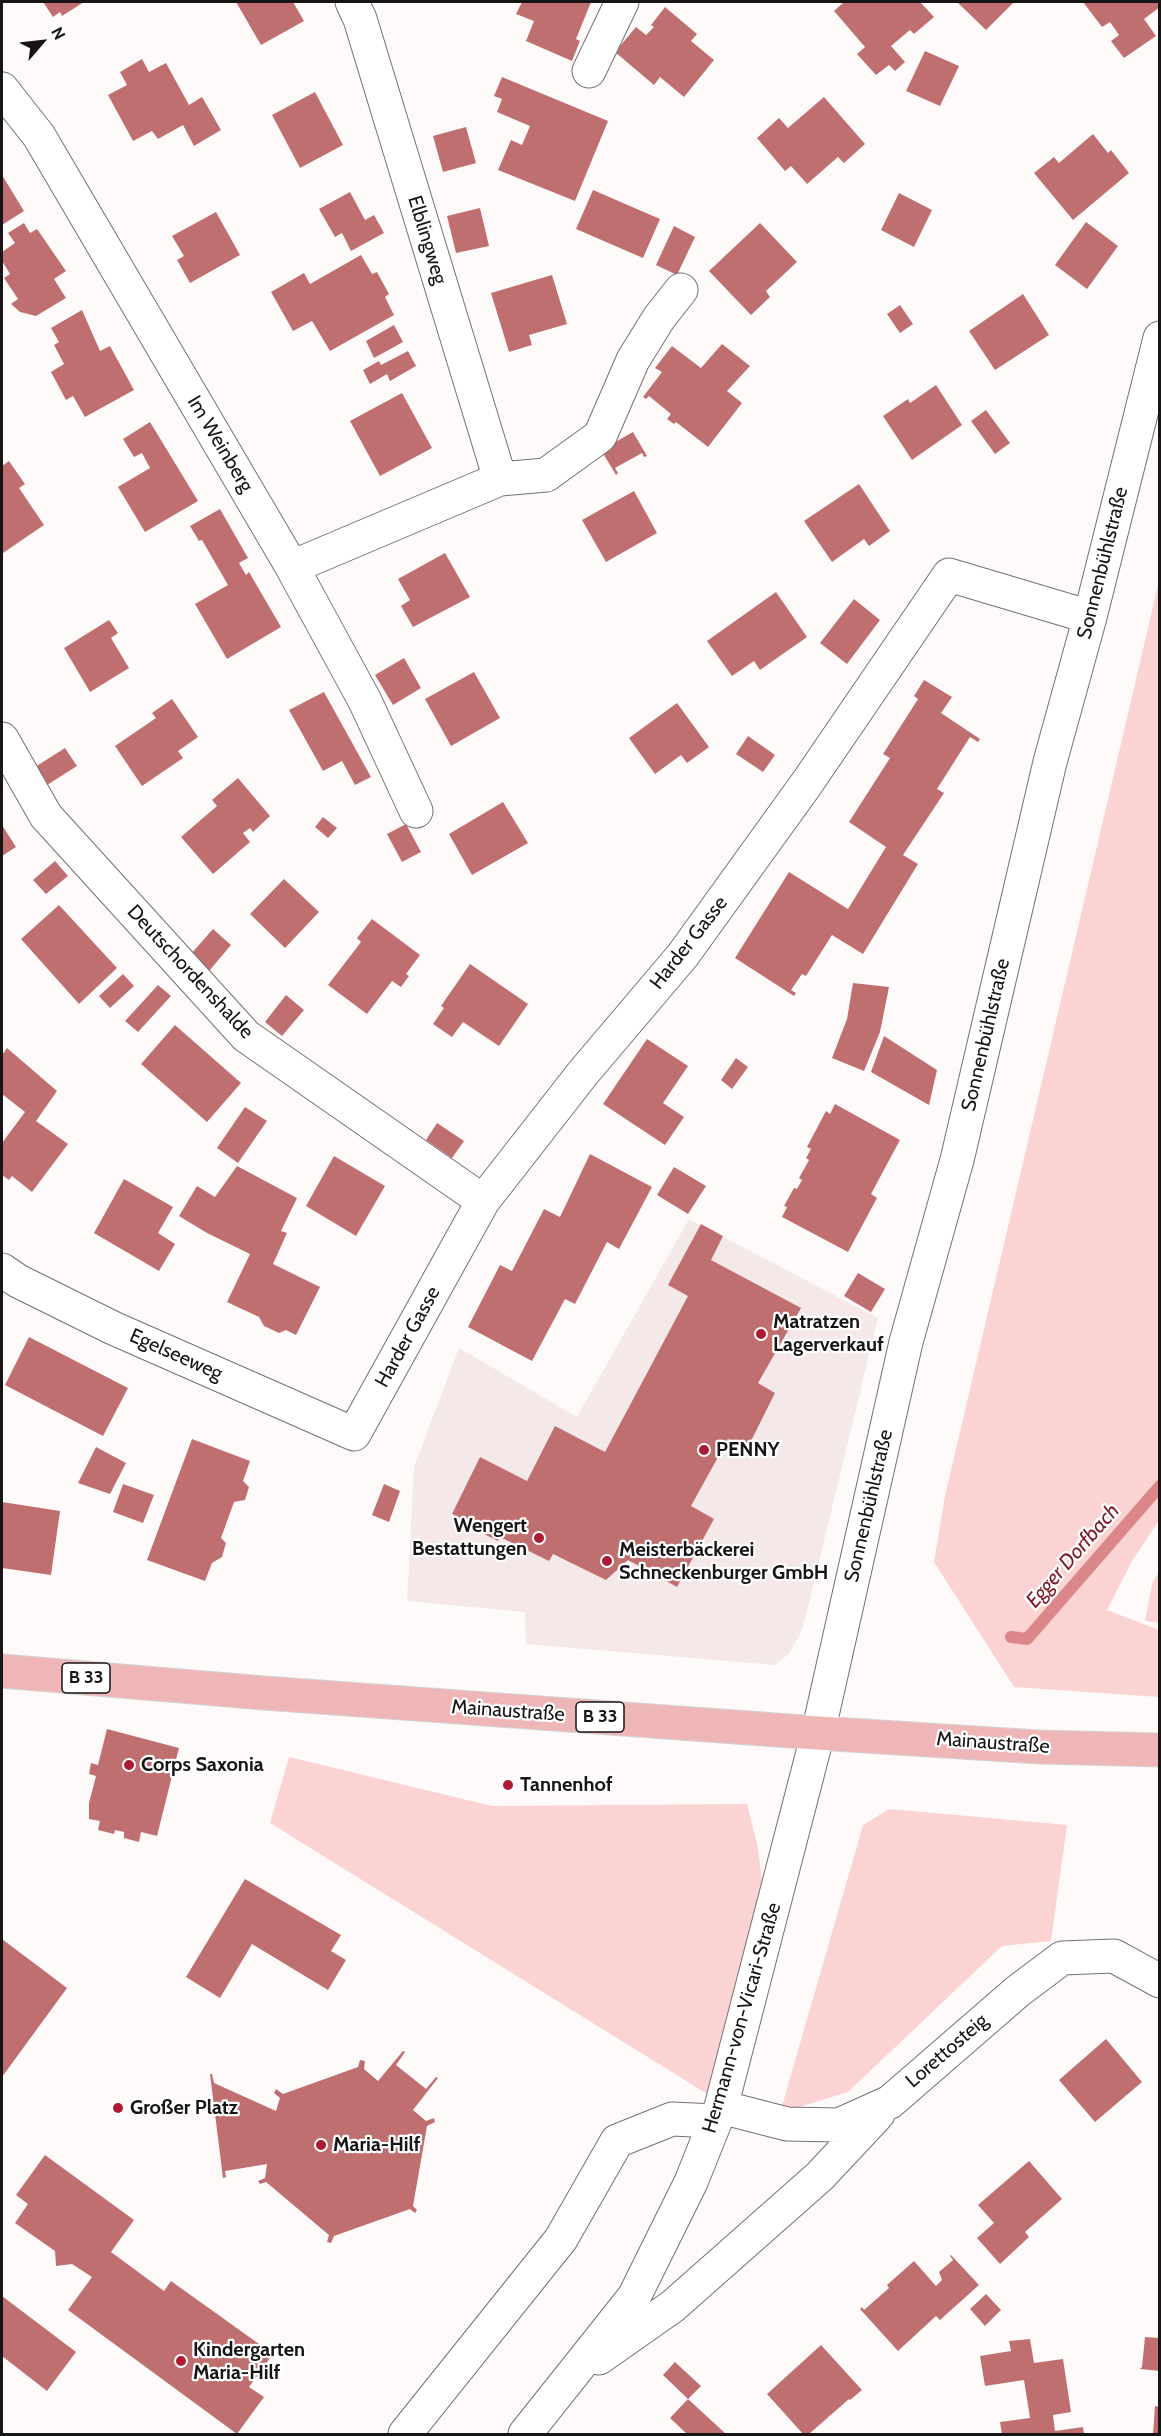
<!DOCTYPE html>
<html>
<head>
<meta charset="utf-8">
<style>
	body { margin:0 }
	#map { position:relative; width:1161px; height:2436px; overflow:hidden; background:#fffafa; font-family:Cabin,sans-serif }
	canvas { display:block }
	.frame { position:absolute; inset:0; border:3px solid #171515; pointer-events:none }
	.north { position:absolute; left:12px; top:12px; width:60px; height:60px; -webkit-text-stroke:4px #fff; paint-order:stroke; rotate:62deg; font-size:16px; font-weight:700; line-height:24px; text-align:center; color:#171515 }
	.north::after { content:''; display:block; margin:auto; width:21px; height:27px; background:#171515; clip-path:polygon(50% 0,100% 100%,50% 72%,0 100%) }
</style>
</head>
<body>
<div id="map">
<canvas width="1161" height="2436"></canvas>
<div class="frame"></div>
<div class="north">N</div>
</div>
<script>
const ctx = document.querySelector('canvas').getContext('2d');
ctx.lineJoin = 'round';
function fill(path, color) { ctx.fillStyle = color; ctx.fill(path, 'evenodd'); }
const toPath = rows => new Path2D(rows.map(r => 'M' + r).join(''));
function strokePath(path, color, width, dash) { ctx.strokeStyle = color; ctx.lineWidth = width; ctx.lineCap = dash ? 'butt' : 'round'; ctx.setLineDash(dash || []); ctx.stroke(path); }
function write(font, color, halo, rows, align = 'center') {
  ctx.font = font + ' Cabin,sans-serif'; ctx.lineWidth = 4.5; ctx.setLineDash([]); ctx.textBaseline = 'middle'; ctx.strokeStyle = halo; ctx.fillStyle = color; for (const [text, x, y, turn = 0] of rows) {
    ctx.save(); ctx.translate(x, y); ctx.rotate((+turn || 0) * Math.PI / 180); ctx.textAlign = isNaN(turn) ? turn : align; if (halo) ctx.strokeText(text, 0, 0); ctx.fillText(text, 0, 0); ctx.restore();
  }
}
fill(toPath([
	[689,1219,878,1318,803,1628,789,1654,775,1665,526,1644,525,1612,407,1601,414,1467,459,1348,577,1417]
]), '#f4e8e8');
fill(toPath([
	[1159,581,1160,1519,1132,1561,1107,1610,1159,1630,1159,1697,1014,1687,934,1562,945,1496],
	[1159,1571,1159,1623,1145,1621,1152,1584],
	[289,1757,492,1806,747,1804,758,1848,762,1882,709,2095,270,1823],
	[889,1809,1067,1825,1051,1941,1002,1946,848,2092,780,2113,863,1825]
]), '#fbd3d3');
strokePath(toPath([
	[1011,1637,1027,1639,1160,1486]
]), '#db8789', 12);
fill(toPath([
	[43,2,84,2,62,16,60,12,53,17],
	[236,2,293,2,304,21,261,45],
	[522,2,591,2,576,39,580,41,572,61,526,41,534,21,516,14],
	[844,2,920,2,934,17,914,34,910,30,891,46,905,62,895,71,889,65,876,75,857,54,865,47,834,11],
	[957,2,1014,2,986,30],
	[1083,2,1160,2,1160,7,1144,19,1156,36,1124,58,1111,41,1119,35,1110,22,1102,27],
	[665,7,697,34,691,41,714,60,684,97,660,77,654,85,615,52,636,27,646,35,654,27,651,25],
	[925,51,959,66,940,106,906,91],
	[142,59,149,72,166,63,189,105,202,97,221,130,194,146,183,125,158,139,152,131,133,141,108,95,127,85,120,72],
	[502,77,608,121,575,201,498,170,511,140,522,145,530,126,497,112,502,99,494,96],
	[315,92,343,145,300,168,272,115],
	[824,97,865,144,844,163,838,157,807,184,791,166,785,171,757,138,779,118,788,128],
	[466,127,476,163,443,172,433,136],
	[1093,134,1108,153,1111,150,1129,173,1073,220,1034,173,1054,157,1059,163],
	[2,175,24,211,2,225],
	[593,190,660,219,643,258,576,229],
	[350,192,365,220,374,215,384,233,351,251,342,233,335,237,319,209],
	[899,193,932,210,914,247,881,230],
	[480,208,489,246,456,253,447,216],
	[216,212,240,255,190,283,177,260,184,256,172,236],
	[1086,222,1118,246,1087,289,1055,265],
	[24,223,30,233,37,229,66,271,54,279,66,298,36,316,20,312,11,304,18,299,4,278,10,274,2,261,2,252,15,243,8,233],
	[760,223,797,262,766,291,770,297,751,315,709,271],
	[674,226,695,237,677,275,656,265],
	[361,255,372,274,377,272,389,294,385,297,394,315,330,351,312,321,293,331,271,292,304,273,310,284],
	[552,275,567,324,529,335,532,345,509,352,491,293],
	[1023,294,1049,335,995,370,969,331],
	[900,305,913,324,900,333,887,314],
	[82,310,100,351,110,346,134,390,85,417,73,396,66,400,51,372,64,364,54,345,59,342,51,328],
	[394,325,403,342,374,358,366,341],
	[722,344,750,366,727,391,742,403,708,447,676,422,674,424,667,419,671,414,649,396,646,399,643,397,662,372,655,368,672,346,701,368],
	[408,351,416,366,390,381,387,374,370,384,363,370,379,361,381,365],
	[936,385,962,425,912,460,883,416,908,399,910,403],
	[402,393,432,448,380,476,350,421],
	[986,410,1010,443,995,454,971,421],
	[150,422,198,501,145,532,118,487,150,468,142,453,134,457,123,439],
	[633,432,647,456,644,457,642,453,615,468,618,473,616,475,601,450],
	[9,461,25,484,19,488,44,525,3,553,2,466],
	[859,484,890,531,869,546,864,539,832,562,804,521],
	[634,491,657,533,606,562,582,520],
	[220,509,248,558,239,563,246,575,249,572,281,627,227,659,195,604,228,585,202,540,199,541,190,526],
	[445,553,470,597,413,627,401,606,410,600,398,579],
	[776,592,807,637,760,670,754,661,732,676,707,641],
	[854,599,880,620,847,664,820,643],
	[109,620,118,633,111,638,129,668,90,692,64,648],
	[404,658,421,688,393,705,375,675],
	[474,672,500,718,451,746,425,699],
	[924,680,952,697,941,713,980,739,978,742,970,737,937,789,944,793,903,855,918,864,863,954,832,935,806,976,802,974,791,990,796,993,794,996,735,958,789,872,848,909,886,847,849,822,890,758,883,754,918,699,914,696],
	[324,692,371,777,355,785,342,761,323,771,289,710],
	[172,699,198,737,178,751,183,758,142,786,115,746,156,718,152,713],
	[677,703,709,747,687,763,681,755,655,774,629,738],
	[748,736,775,755,763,772,736,754],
	[65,748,77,766,47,785,35,767],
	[238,778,270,816,253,832,250,828,243,833,250,842,213,874,181,837,217,806,212,800],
	[503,802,528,843,472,875,449,834],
	[323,817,337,828,328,838,315,827],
	[406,824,421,852,402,862,387,834],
	[2,825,16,847,2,856],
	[55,861,68,876,46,894,33,880],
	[284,879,319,912,285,948,250,914],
	[59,905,117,968,79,1004,21,939],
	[372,919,420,955,406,974,409,976,401,987,392,981,367,1014,328,985,361,942,357,938],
	[213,929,231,945,209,971,191,954],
	[470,964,528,1004,499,1046,463,1022,452,1037,433,1024,444,1008,441,1006],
	[123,974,134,986,110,1008,99,996],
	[853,983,889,987,880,1032,864,1071,832,1058,847,1019],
	[158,985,171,996,138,1032,125,1021],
	[286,995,304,1010,282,1036,265,1022],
	[175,1025,241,1083,207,1122,141,1064],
	[884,1036,937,1070,929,1105,871,1072],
	[647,1039,688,1066,663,1103,684,1117,665,1145,603,1104],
	[7,1048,57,1091,36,1121,68,1144,32,1192,12,1176,9,1180,2,1175,2,1143,25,1112,2,1094,2,1055],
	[736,1058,748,1067,732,1089,721,1080],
	[835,1104,900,1140,871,1194,877,1198,848,1252,782,1217,787,1207,784,1206,794,1188,797,1189,802,1180,799,1178,809,1160,806,1158,811,1149,807,1147,826,1111,830,1114],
	[245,1107,267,1121,238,1163,217,1148],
	[437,1123,464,1141,452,1158,426,1140],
	[590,1154,652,1187,619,1249,607,1242,575,1304,565,1299,532,1361,468,1327,500,1265,512,1271,544,1209,560,1217],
	[334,1156,385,1186,356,1236,306,1206],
	[237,1166,297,1198,281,1231,287,1233,273,1264,320,1287,296,1335,286,1330,279,1333,264,1326,259,1317,227,1302,250,1254,207,1233,179,1216,197,1186,215,1197],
	[674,1167,706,1186,688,1214,657,1195],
	[124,1179,173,1207,158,1233,175,1244,159,1271,94,1233],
	[701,1224,723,1236,711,1260,801,1308,758,1383,775,1393,747,1449,728,1439,691,1506,714,1519,677,1587,628,1560,606,1580,553,1554,549,1561,500,1537,498,1541,482,1533,483,1529,452,1514,480,1457,527,1481,555,1426,605,1452,688,1296,668,1285],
	[858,1273,885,1289,871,1312,844,1296],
	[29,1337,128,1388,103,1436,5,1385],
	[192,1439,250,1461,243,1481,249,1487,245,1500,234,1502,221,1538,226,1543,222,1557,212,1563,205,1581,147,1560],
	[96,1447,126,1463,110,1494,78,1483],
	[123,1484,154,1495,143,1523,113,1512],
	[384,1484,400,1491,389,1522,372,1515],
	[2,1502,60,1511,51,1575,2,1568],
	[107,1729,179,1748,157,1836,141,1832,139,1842,124,1838,124,1832,115,1830,114,1834,98,1830,100,1821,89,1819,89,1803,96,1776,89,1774,91,1763,98,1765],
	[245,1879,341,1935,331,1951,346,1960,328,1990,252,1944,220,1998,186,1977],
	[2,1939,67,1988,2,2077],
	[1106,2039,1142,2082,1095,2122,1059,2080],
	[403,2051,405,2052,396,2065,426,2089,436,2077,438,2078,413,2110,426,2121,434,2118,435,2122,427,2126,413,2206,417,2210,415,2213,410,2209,334,2236,331,2243,327,2242,329,2235,266,2182,260,2184,258,2181,265,2178,267,2164,225,2171,226,2177,223,2178,210,2074,212,2074,214,2083,276,2111,280,2098,274,2093,276,2089,283,2094,358,2067,360,2060,365,2061,364,2069,378,2081],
	[45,2155,134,2220,111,2252,164,2291,171,2281,273,2354,249,2387,264,2397,237,2434,68,2310,92,2277,72,2264,56,2266,55,2251,15,2223,28,2204,16,2195],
	[1029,2161,1062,2199,1025,2232,1029,2237,1000,2264,977,2238,994,2223,978,2205],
	[951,2255,979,2285,940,2320,936,2316,898,2351,860,2309,862,2307,864,2310,889,2288,887,2285,914,2261,936,2286,942,2280,939,2272,953,2260,950,2256],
	[986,2294,1001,2310,985,2326,970,2309],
	[2,2296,76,2352,47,2391,2,2356],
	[1145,2337,1160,2338,1160,2371,1140,2369,1142,2367],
	[1030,2339,1034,2363,1063,2359,1071,2412,1053,2415,1055,2431,1083,2427,1084,2434,1002,2434,1000,2422,1030,2418,1024,2380,985,2386,980,2356,1011,2351,1009,2341],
	[821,2345,862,2390,850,2400,849,2399,809,2434,803,2434,767,2394],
	[675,2362,701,2386,688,2399,663,2375],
	[688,2399,726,2434,687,2434,670,2418],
	[1155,2406,1160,2407,1160,2434,1153,2434]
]), '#c06f71');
const minor = toPath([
	[352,2,360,19,500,479],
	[589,71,622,2],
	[2,89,39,136,292,567,365,701,416,811],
	[292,567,500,479,546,475,600,436,633,360,659,318,681,290],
	[2,739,46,816,246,1036,483,1201],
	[2,1270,18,1281,113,1328,354,1434,483,1201,583,1073,683,955,807,783,949,575,1090,617],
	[721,2107,787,2124,839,2125,890,2102,1018,1991,1062,1958,1114,1956,1160,1981],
	[599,2358,673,2306,820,2176,878,2114],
	[405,2434,561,2239,617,2141,672,2119,715,2121],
	[525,2434,634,2297,691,2182,721,2107,818,1733,906,1342,957,1160,1050,762,1090,617,1160,338]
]);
const major = toPath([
	[2,1671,264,1693,818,1733,1039,1747,1160,1750]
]);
strokePath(minor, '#767171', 35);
strokePath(major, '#d5d5d5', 35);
strokePath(minor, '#fff', 33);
strokePath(major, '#efb6b8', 33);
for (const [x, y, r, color] of [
	[761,1334,6,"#ae1a34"],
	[704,1450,6,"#ae1a34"],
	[539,1538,6,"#ae1a34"],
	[607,1561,6,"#ae1a34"],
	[129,1765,6,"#ae1a34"],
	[508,1785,6,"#ae1a34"],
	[118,2108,6,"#ae1a34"],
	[321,2145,6,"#ae1a34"],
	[181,2361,6,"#ae1a34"]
]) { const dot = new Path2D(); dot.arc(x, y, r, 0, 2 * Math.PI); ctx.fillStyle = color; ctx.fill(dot); strokePath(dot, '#fff', 2); }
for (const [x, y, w] of [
	[86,1678,48],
	[600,1717,48]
]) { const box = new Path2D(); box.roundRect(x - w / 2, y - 15, w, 30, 4.5); ctx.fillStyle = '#fff'; ctx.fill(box); strokePath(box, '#171515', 1.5); }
write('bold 18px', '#171515', null, [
	["B 33",86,1678],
	["B 33",600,1717]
]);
write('20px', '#171515', '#fff', [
	["Elblingweg",427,240,73],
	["Im Weinberg",220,444,59],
	["Sonnenbühlstraße",1103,563,-76],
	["Harder Gasse",689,943,-52],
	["Deutschordenshalde",190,972,47],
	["Sonnenbühlstraße",986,1035,-77],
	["Harder Gasse",408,1337,-61],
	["Egelseeweg",176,1355,24],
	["Sonnenbühlstraße",869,1506,-77],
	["Mainaustraße",508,1711,4],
	["Mainaustraße",993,1743,4],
	["Hermann-von-Vicari-Straße",742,2018,-74],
	["Lorettosteig",947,2051,-41]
]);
write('bold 20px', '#171515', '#fff', [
	["Matratzen",773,1322],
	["Lagerverkauf",773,1345],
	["PENNY",716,1450],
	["Wengert",527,1526,"right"],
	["Bestattungen",527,1549,"right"],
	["Meisterbäckerei",619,1550],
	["Schneckenburger GmbH",619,1573],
	["Corps Saxonia",141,1765],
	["Tannenhof",520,1785],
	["Großer Platz",130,2108],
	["Maria-Hilf",333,2145],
	["Kindergarten",193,2350],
	["Maria-Hilf",193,2373]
], 'left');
write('italic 21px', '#7d1a27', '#fff', [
	["Egger Dorfbach",1073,1556,-49]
]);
</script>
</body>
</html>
